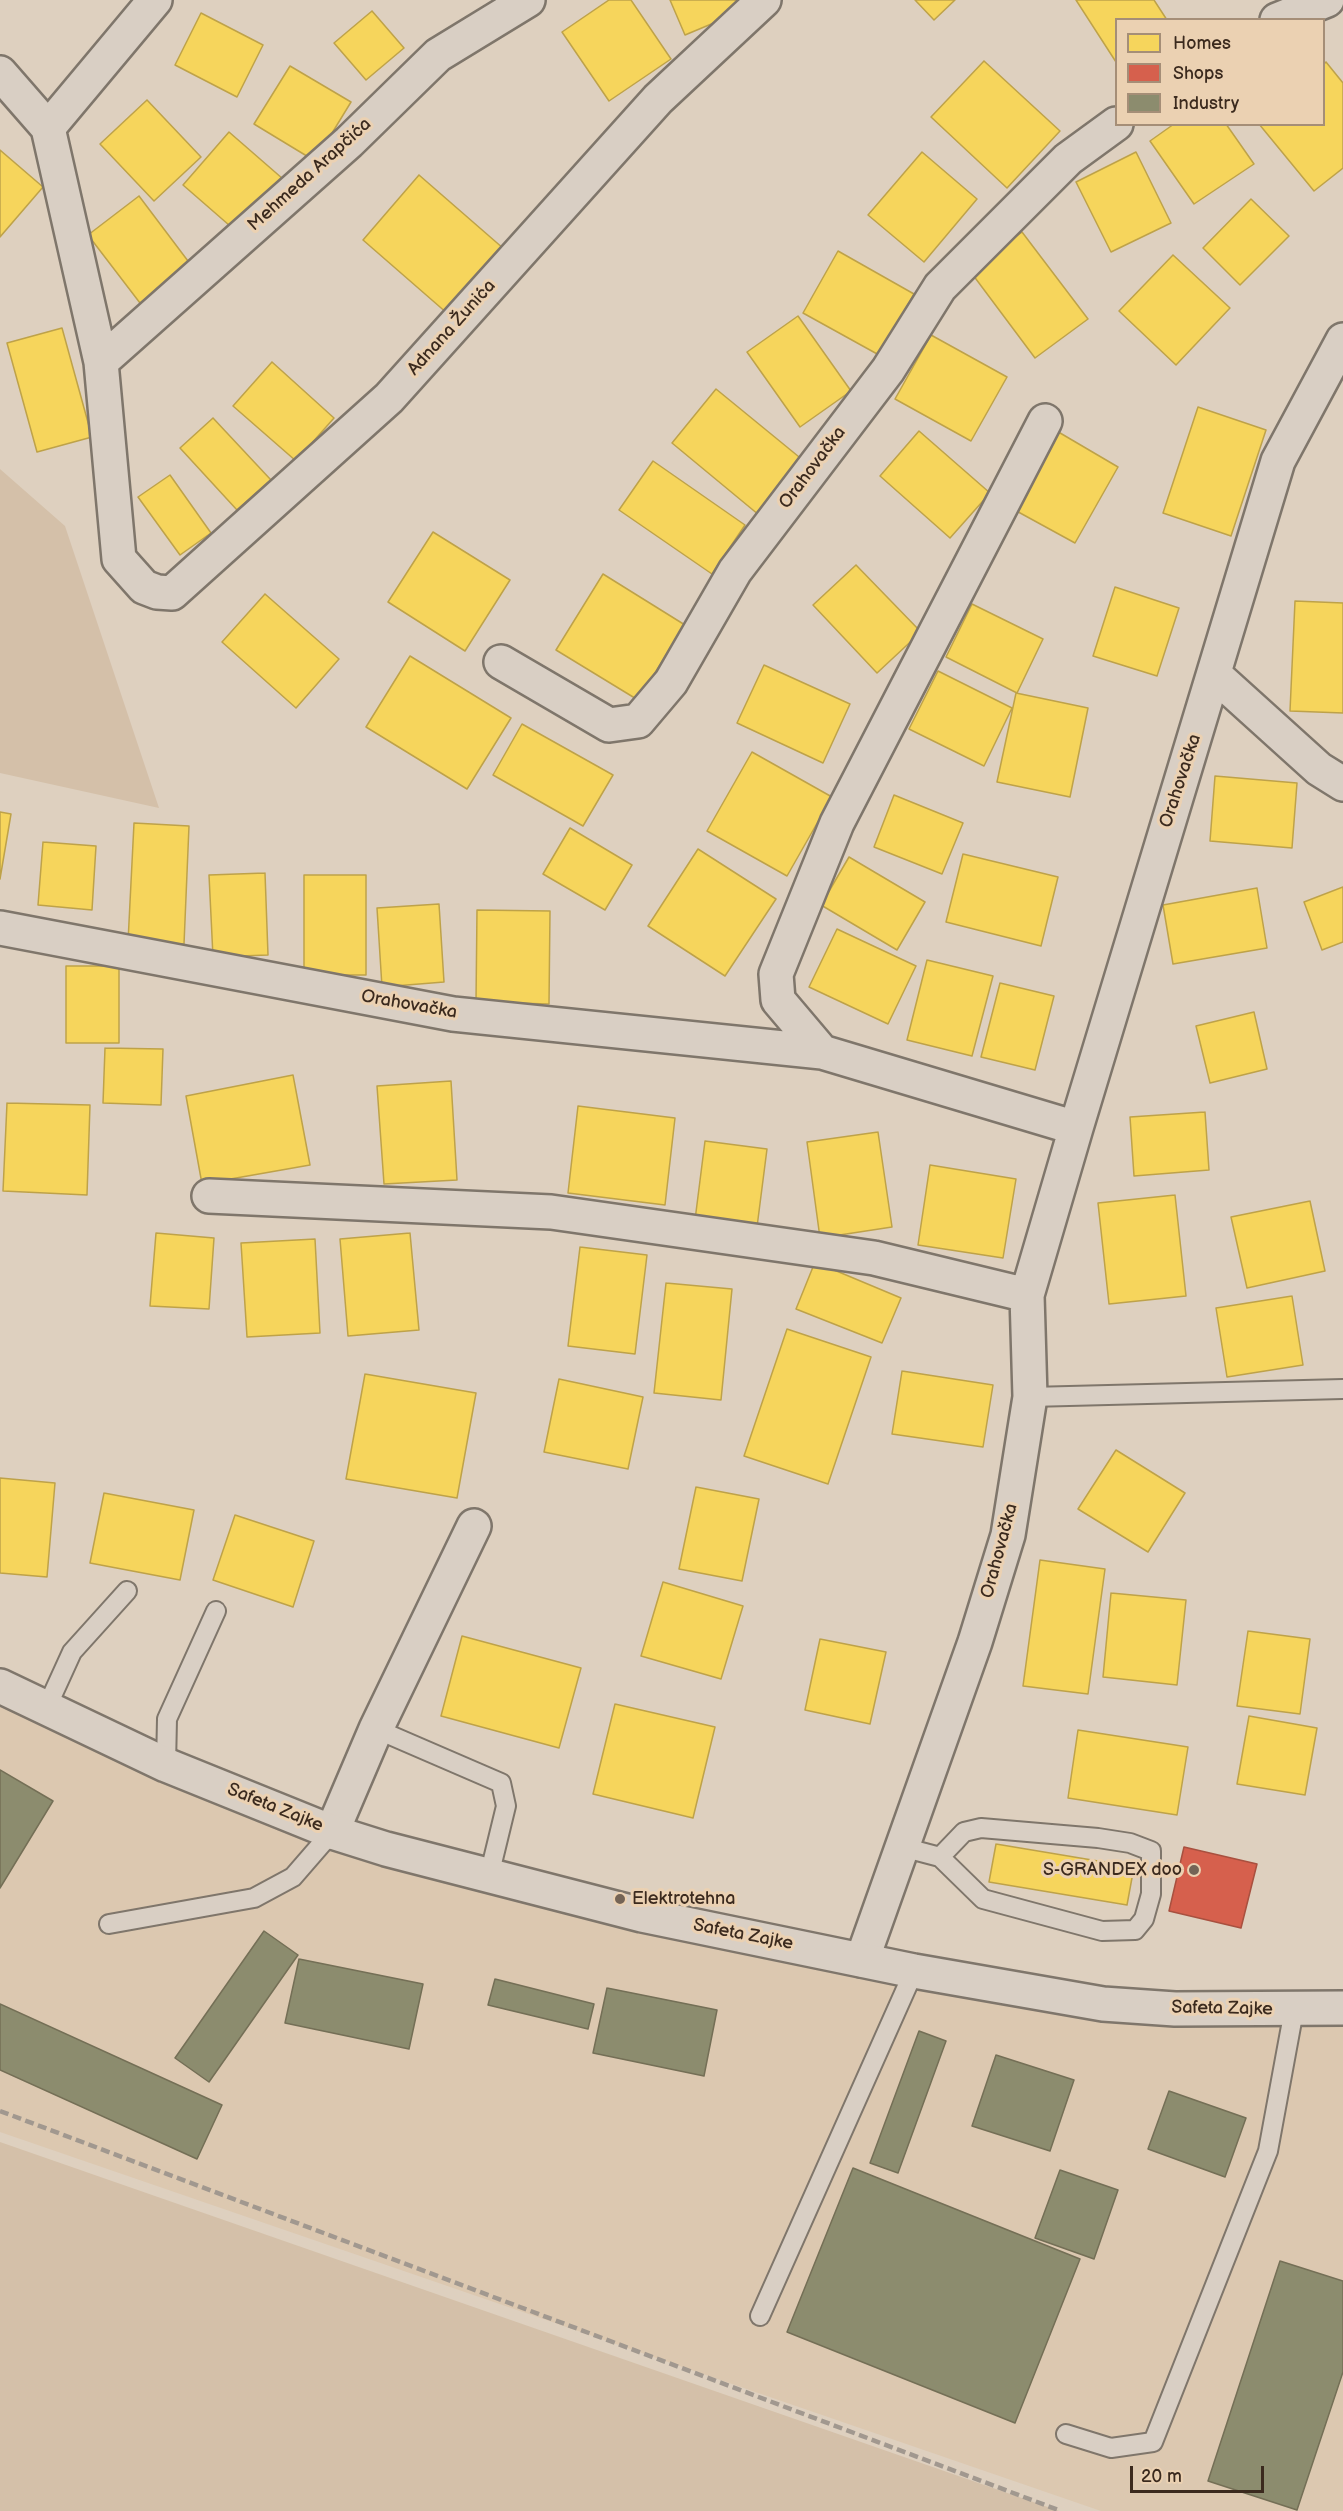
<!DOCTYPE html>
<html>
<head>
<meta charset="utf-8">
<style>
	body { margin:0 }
	#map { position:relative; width:1343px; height:2511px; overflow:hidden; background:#ded0bf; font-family:"Balsamiq Sans",sans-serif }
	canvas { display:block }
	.legend { position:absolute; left:1115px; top:18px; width:210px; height:108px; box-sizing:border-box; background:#ebd1b2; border:2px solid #a58e77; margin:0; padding:8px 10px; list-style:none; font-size:18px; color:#3b2a1e }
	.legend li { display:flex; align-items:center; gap:12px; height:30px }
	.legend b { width:30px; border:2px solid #a58e77 }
	.scale { position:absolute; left:1130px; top:2466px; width:134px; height:27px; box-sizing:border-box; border:3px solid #3b2a1e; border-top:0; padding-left:8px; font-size:18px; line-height:21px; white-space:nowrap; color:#3b2a1e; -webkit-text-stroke:4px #ebd1b2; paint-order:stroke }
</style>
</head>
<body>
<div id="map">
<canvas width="1343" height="2511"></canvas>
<ul class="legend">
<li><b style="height:16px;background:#f6d55c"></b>Homes</li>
<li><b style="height:16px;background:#d6604d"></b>Shops</li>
<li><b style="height:16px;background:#8c8c6e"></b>Industry</li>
</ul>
<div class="scale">20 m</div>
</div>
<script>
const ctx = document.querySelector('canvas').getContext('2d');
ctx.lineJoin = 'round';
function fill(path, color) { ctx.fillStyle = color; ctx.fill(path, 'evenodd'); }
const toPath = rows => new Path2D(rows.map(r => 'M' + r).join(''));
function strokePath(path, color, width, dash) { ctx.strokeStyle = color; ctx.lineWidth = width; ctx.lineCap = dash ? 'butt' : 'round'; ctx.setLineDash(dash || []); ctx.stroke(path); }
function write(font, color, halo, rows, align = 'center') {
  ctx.font = font + ' "Balsamiq Sans",sans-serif'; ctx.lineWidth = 6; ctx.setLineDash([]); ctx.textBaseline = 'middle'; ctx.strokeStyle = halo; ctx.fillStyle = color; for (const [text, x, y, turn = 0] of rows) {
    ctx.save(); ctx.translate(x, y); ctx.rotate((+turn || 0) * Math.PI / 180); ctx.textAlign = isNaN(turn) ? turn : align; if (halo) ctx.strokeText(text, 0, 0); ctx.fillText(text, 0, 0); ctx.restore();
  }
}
fill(toPath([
	[0,1679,332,1832,642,1915,1155,2000,1343,2001,1343,2511,1101,2511,0,2132]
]), '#dcc8b0');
fill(toPath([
	[0,469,65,526,159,808,0,773],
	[0,2142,1059,2511,0,2511]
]), '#d4c0a9');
const homes = toPath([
	[609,0,631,0,671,59,609,101,562,32,609,0],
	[670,0,735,0,740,12,685,35,670,0],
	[915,0,955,0,934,20,915,0],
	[1076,0,1154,0,1167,20,1116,20,1116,62,1076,0],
	[372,11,404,48,366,80,334,43,372,11],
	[201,13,263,45,237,97,175,65,201,13],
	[984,61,1060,131,1007,188,931,117,984,61],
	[1326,62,1343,83,1343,168,1314,191,1259,124,1324,124,1324,64,1326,62],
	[290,66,351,102,315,161,254,124,290,66],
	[147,100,201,157,154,201,100,144,147,100],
	[1174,124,1226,124,1254,164,1194,204,1150,141,1174,124],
	[229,132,283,179,237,232,183,185,229,132],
	[0,150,43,187,0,237,0,150],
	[922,152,977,199,924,262,868,215,922,152],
	[1136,152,1171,223,1111,252,1076,182,1136,152],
	[419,175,504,249,448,314,363,240,419,175],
	[139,196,191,265,140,303,88,235,139,196],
	[1251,199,1289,236,1240,285,1203,248,1251,199],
	[1022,232,1088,319,1035,358,970,271,1022,232],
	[838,251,914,294,879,355,803,313,838,251],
	[1173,255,1230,308,1176,365,1119,311,1173,255],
	[798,316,851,391,800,427,747,352,798,316],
	[62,328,92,437,37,452,7,343,62,328],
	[931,335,1007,377,971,441,895,399,931,335],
	[272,362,334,418,296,461,233,406,272,362],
	[716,389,804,461,759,515,672,443,716,389],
	[1198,407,1266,430,1231,536,1163,513,1198,407],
	[213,418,271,480,237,510,180,448,213,418],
	[1055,430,1118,467,1075,543,1011,508,1055,430],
	[919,431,990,493,950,538,880,476,919,431],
	[653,461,745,525,712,574,619,510,653,461],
	[170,475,211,533,180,555,138,497,170,475],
	[433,532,510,580,465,651,388,602,433,532],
	[856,565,921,632,877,673,813,605,856,565],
	[603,574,685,625,638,700,556,650,603,574],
	[1115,587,1179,608,1157,676,1093,656,1115,587],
	[265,594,339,659,296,708,222,642,265,594],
	[1295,601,1343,603,1343,713,1290,711,1295,601],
	[972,604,1043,639,1017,693,946,657,972,604],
	[410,656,511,718,467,789,366,727,410,656],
	[764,665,850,704,823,763,737,723,764,665],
	[938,671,1012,708,984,766,909,729,938,671],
	[1016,693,1088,708,1070,797,997,782,1016,693],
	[522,724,613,775,583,826,493,775,522,724],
	[752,752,832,797,787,876,707,831,752,752],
	[1215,776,1297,783,1292,848,1210,841,1215,776],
	[894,795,963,823,942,874,874,847,894,795],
	[0,812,11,814,0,879,0,812],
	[134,823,189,826,184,944,128,942,134,823],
	[570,828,632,865,605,910,543,874,570,828],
	[43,842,96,846,92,910,38,905,43,842],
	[698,849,776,899,725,976,648,926,698,849],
	[963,854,1058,877,1041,946,946,922,963,854],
	[849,857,925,902,897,950,821,905,849,857],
	[265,873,268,955,213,957,209,875,265,873],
	[304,875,366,875,366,975,304,975,304,875],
	[1343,887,1343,942,1322,950,1304,902,1343,887],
	[1257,888,1267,948,1173,964,1163,905,1257,888],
	[439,904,444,982,382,987,377,908,439,904],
	[477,910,550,911,549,1004,476,1002,477,910],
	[837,929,916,966,888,1024,809,987,837,929],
	[927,960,993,976,972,1056,907,1040,927,960],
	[66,966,119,966,119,1043,66,1043,66,966],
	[1000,983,1054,996,1035,1070,981,1057,1000,983],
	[1254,1012,1267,1069,1210,1083,1196,1026,1254,1012],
	[105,1048,163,1049,161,1105,103,1103,105,1048],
	[293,1075,310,1165,202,1184,186,1096,293,1075],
	[451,1081,457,1180,384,1184,377,1086,451,1081],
	[7,1103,90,1105,87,1195,3,1191,7,1103],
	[578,1106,675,1118,665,1205,568,1193,578,1106],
	[1205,1112,1209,1170,1134,1176,1130,1117,1205,1112],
	[878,1132,892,1227,820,1238,807,1142,878,1132],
	[705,1141,767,1149,757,1227,695,1220,705,1141],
	[930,1165,1016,1179,1003,1258,918,1245,930,1165],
	[1175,1195,1186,1296,1109,1304,1098,1203,1175,1195],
	[1310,1201,1325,1271,1247,1288,1231,1217,1310,1201],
	[156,1233,214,1238,209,1309,150,1306,156,1233],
	[410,1233,419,1330,348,1336,340,1239,410,1233],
	[315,1239,320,1333,247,1337,241,1243,315,1239],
	[580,1247,647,1255,635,1354,568,1346,580,1247],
	[815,1262,901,1298,882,1343,796,1309,815,1262],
	[666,1283,732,1289,721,1400,654,1393,666,1283],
	[1292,1296,1303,1365,1227,1377,1216,1308,1292,1296],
	[787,1329,871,1357,828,1484,744,1456,787,1329],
	[902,1371,993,1385,983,1447,892,1434,902,1371],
	[365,1374,476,1393,457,1498,346,1479,365,1374],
	[559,1379,643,1397,628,1469,544,1452,559,1379],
	[1116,1450,1185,1493,1148,1552,1078,1509,1116,1450],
	[0,1478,55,1483,47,1577,0,1573,0,1478],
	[696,1487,759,1499,742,1581,679,1569,696,1487],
	[104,1493,194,1510,180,1580,90,1563,104,1493],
	[235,1515,314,1541,293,1607,213,1580,235,1515],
	[1040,1560,1105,1569,1088,1694,1023,1686,1040,1560],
	[663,1582,743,1606,721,1679,641,1656,663,1582],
	[1111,1593,1186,1600,1177,1685,1103,1677,1111,1593],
	[1248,1631,1310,1639,1300,1714,1237,1706,1248,1631],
	[462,1636,581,1668,559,1748,441,1716,462,1636],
	[820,1639,886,1652,870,1724,805,1710,820,1639],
	[615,1704,715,1727,693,1818,593,1794,615,1704],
	[1249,1716,1317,1728,1305,1795,1237,1784,1249,1716],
	[1078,1730,1188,1747,1177,1815,1068,1798,1078,1730],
	[996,1844,1134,1867,1127,1905,989,1882,996,1844]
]);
fill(homes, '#f6d55c');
strokePath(homes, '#bea249', 1.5);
const shops = toPath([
	[1184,1847,1257,1864,1241,1928,1169,1911,1184,1847]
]);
fill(shops, '#d6604d');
strokePath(shops, '#a8503f', 1.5);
const industry = toPath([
	[0,1770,53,1801,0,1888,0,1770],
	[264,1931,298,1955,209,2082,175,2058,264,1931],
	[299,1959,423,1984,409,2049,285,2023,299,1959],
	[495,1979,594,2004,588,2029,488,2005,495,1979],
	[607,1988,717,2010,704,2076,593,2053,607,1988],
	[0,2004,222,2105,197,2159,0,2070,0,2004],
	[919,2031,946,2041,898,2173,870,2163,919,2031],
	[996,2055,1074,2080,1050,2151,972,2126,996,2055],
	[1169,2091,1246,2118,1225,2177,1148,2149,1169,2091],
	[853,2168,1080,2259,1015,2423,787,2332,853,2168],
	[1060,2170,1118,2190,1094,2259,1035,2238,1060,2170],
	[1280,2261,1343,2281,1343,2372,1297,2510,1208,2481,1280,2261]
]);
fill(industry, '#8c8c6e');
strokePath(industry, '#746f56', 1.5);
const service = toPath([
	[1030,1397,1343,1389],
	[46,1709,72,1652,127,1591],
	[376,1729,501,1783,506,1806,489,1876],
	[166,1765,167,1719,216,1611],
	[902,1847,940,1857,983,1899,1102,1931,1135,1930,1144,1919,1151,1894,1151,1851,1130,1843,1098,1838,981,1828,964,1832,940,1857],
	[109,1924,254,1898,293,1877,332,1832],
	[760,2316,914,1971],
	[1066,2434,1111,2448,1153,2442,1268,2151,1294,2010]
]);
const minor = toPath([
	[1277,20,1327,0],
	[0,73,48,128,101,362,119,559,144,587,157,592,172,593,389,398,658,99,764,0],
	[48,128,155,0],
	[101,362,349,142,438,55,528,0],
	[501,662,609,725,638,721,671,682,735,571,888,370,940,287,1068,159,1116,124],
	[1215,675,1319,769,1343,784],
	[0,928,453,1014,822,1052,1076,1128],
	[822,1052,778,1000,776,974,837,823,1045,421],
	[209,1196,551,1212,874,1258,1027,1295],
	[332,1832,376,1729,474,1526],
	[862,1960,975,1642,1008,1535,1030,1397,1027,1295,1076,1128,1278,461,1343,340]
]);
const secondary = toPath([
	[0,1686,166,1765,332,1832,386,1849,642,1915,914,1971,1103,2004,1175,2009,1343,2008]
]);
strokePath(service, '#7f766b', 22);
strokePath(minor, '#7f766b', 38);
strokePath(secondary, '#7f766b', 38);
strokePath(service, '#d9cfc4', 18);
strokePath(minor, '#d9cfc4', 33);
strokePath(secondary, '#d9cfc4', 33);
strokePath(toPath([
	[0,2111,1061,2511]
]), '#a1988f', 4.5, [9, 4.5]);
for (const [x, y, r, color] of [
	[1194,1870,6,"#746456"],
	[620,1899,6,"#746456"]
]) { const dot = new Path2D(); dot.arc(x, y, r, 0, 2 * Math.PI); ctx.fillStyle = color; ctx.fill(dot); strokePath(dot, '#ebd1b2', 2); }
write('18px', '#3b2a1e', '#ebd1b2', [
	["Mehmeda Arapčića",310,175,-42],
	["Adnana Žunića",452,328,-48],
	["Orahovačka",813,468,-53],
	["Orahovačka",1181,781,-72],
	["Orahovačka",409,1005,10],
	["Orahovačka",1000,1551,-75],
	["Safeta Zajke",275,1808,22],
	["Safeta Zajke",743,1935,11],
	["Safeta Zajke",1222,2009,1]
]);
write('18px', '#3b2a1e', '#ebd1b2', [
	["S-GRANDEX doo",1182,1870],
	["Elektrotehna",632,1899,"left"]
], 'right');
</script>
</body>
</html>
